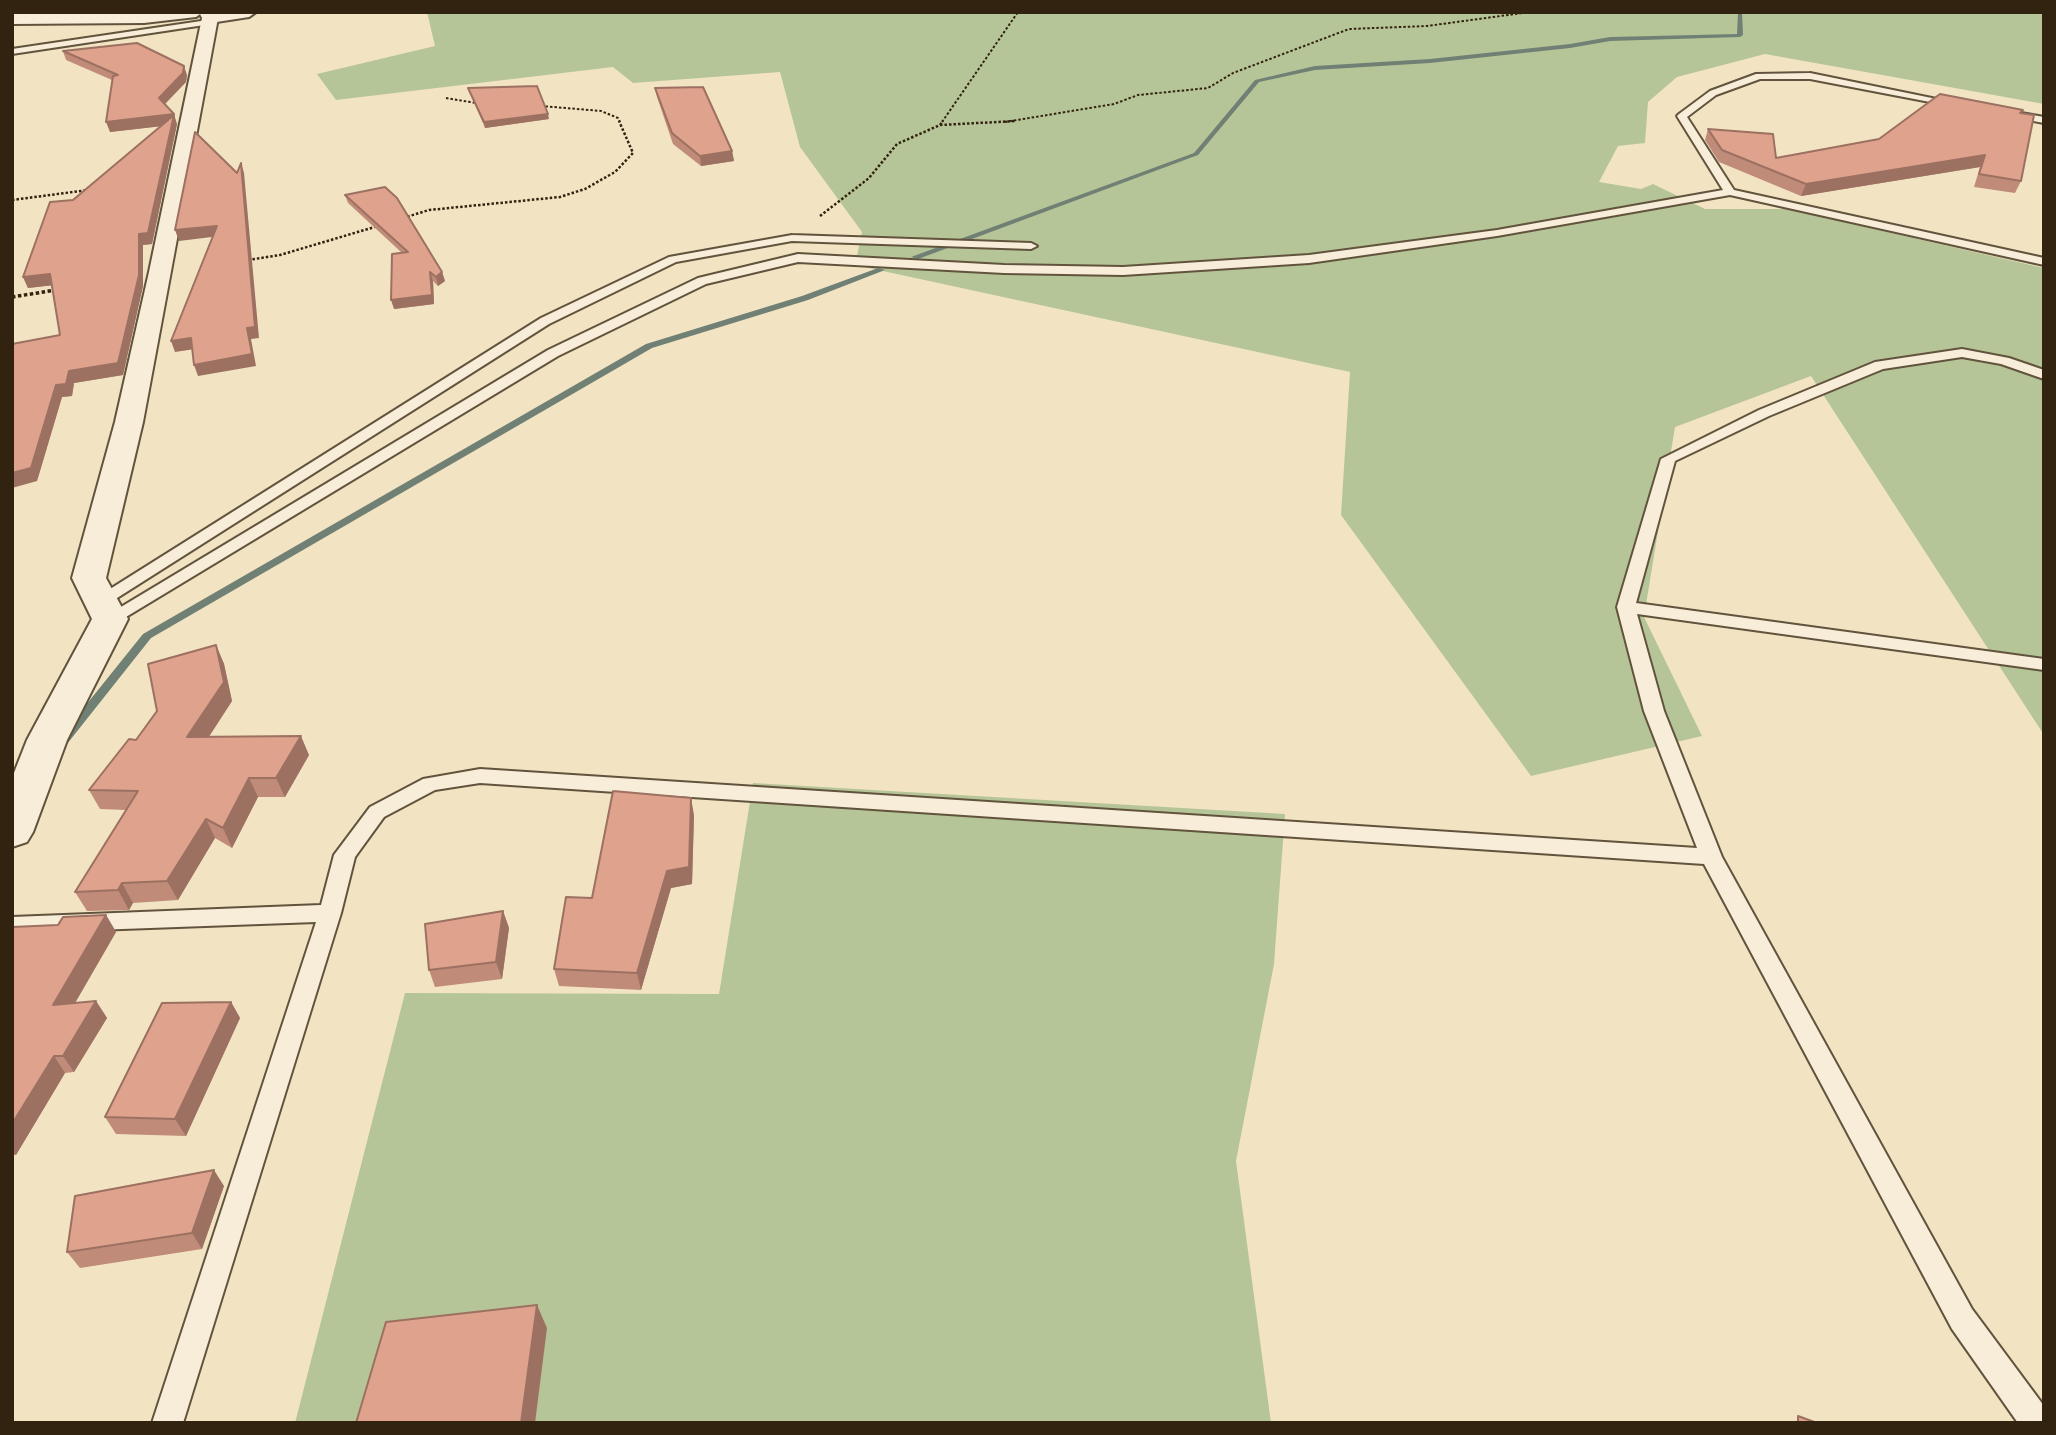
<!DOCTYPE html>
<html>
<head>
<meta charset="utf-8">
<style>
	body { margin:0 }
	#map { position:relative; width:2056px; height:1435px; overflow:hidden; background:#f2e4c3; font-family:"Libre Caslon Text",serif }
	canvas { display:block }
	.frame { position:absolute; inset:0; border:14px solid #322310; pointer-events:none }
</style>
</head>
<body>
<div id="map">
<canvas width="2056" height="1435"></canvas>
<div class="frame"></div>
</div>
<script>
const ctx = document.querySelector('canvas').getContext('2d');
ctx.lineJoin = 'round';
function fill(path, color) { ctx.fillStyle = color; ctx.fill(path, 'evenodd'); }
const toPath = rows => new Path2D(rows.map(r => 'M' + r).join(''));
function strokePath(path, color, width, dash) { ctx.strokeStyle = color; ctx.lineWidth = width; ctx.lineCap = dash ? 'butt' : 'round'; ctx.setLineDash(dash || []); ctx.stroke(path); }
fill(toPath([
	[427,12,2044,12,2044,104,1765,54,1677,77,1648,102,1645,143,1618,146,1599,182,1641,189,1653,184,1705,209,1787,209,2044,268,2044,735,1811,376,1675,427,1644,617,1702,736,1531,776,1341,515,1350,372,855,265,862,232,800,147,780,72,633,83,613,67,336,100,317,74,435,46],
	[753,783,1285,814,1274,964,1236,1161,1271,1423,295,1423,405,993,719,994]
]), '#b6c598');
fill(toPath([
	[1738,12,1742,12,1743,35,1740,37,1610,41,1570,48,1430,63,1315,70,1259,82,1198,155,918,259,911,257,1194,153,1255,80,1315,66,1430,59,1570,44,1610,37,1737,34,1738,12],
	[878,268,885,270,808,300,652,348,151,638,67,744,59,744,57,741,143,634,646,344,802,296,878,268]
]), '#718074');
const service = toPath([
	[208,20,211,24,12,54,12,49,208,20],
	[1810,73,1961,104,1956,107,1810,79,1760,79,1716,95,1687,117,1734,190,2044,258,2044,265,1730,195,1497,236,1309,263,1123,275,1004,273,798,262,706,284,558,356,116,623,110,624,101,619,548,350,698,278,798,254,1004,265,1123,267,1309,255,1497,230,1723,190,1677,116,1679,114,1710,91,1756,74,1810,73],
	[2010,111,2044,117,2044,123,2007,116,2005,114,2010,111],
	[792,235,1031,243,1037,246,1031,249,792,241,676,262,549,324,106,605,100,606,91,601,541,318,669,257,792,235],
	[1962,349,2009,358,2044,370,2044,379,2001,364,1962,357,1883,369,1769,416,1675,461,1636,603,2044,659,2044,670,1637,614,1664,711,1722,857,1972,1309,2044,1406,2044,1423,2018,1423,1952,1329,1704,864,480,783,435,790,384,817,355,857,341,913,183,1423,152,1423,316,922,12,933,12,917,321,905,334,855,370,807,423,779,480,769,1697,848,1644,711,1617,607,1661,459,1759,410,1875,362,1962,349]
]);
const minor = toPath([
	[203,12,196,17,144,23,12,24,12,14,203,12],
	[217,12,256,12,249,17,210,23,202,18,205,15,217,12]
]);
const tertiary = toPath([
	[199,12,215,12,218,18,143,422,106,578,128,619,67,740,33,832,27,842,12,847,12,778,27,740,92,619,72,578,115,422,149,272,202,18,199,12]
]);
strokePath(service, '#62533d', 4);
strokePath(minor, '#62533d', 4);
strokePath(tertiary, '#62533d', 4);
strokePath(toPath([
	[446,98,476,103],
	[541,106,601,111,618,118,620,122],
	[942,122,1018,12],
	[1005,122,1114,104,1138,95,1208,88,1233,73,1349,29,1427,26,1530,12]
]), '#322310', 2, [2.5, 2]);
strokePath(toPath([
	[940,125,1016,121],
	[12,200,88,190],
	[820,216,869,178,897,144,940,125,943,121],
	[403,218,429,210,560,197,585,189,615,172,633,153,619,121],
	[248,260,280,255,378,226]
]), '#322310', 2.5, [2.5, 2]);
strokePath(toPath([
	[12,297,56,290]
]), '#322310', 3.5, [3.5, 2.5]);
fill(service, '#f7edd8');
fill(minor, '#f7edd8');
fill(tertiary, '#f7edd8');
fill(toPath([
	[63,51,187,75,186,82,165,104,177,124,152,244,143,245,143,286,123,375,74,383,72,396,62,397,37,481,60,335,52,285,28,288,23,277,73,200,161,126,110,132,112,80,66,60],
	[468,88,549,119,485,128,470,93],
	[655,88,732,151,734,161,701,166,673,144,657,97],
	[2022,113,2021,181,2015,193,1974,187,1980,167,1801,196,1719,162,1705,140,1708,129,1776,158],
	[345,195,442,272,445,281,438,286,433,281,434,304,394,309,401,252,348,203],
	[216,645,224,664,232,701,209,737,309,755,285,797,258,797,232,848,215,838,178,900,133,903,129,910,87,911,75,892,126,810,100,809,89,790,136,740],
	[694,815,692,884,671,888,641,990,559,986,554,969,592,898],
	[503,911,509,928,502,979,435,987,429,970],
	[106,915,116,932,75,1003,96,1001,107,1018,74,1072,65,1073,16,1155,12,1155,12,927,58,925],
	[231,1002,240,1018,186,1136,116,1134,105,1117],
	[224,1186,202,1249,80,1268,67,1252]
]), '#c08b78');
fill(toPath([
	[184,66,187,75,186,82,162,107,159,98],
	[174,114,177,124,152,244,143,245,143,286,123,375,74,383,72,396,62,397,37,481,12,488,12,473,56,385,69,371,139,234,172,125,110,132,106,122],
	[548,114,549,119,485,128,484,122],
	[732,151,734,161,701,166,700,156],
	[1985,155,1980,167,1801,196,1806,184],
	[241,163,244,173,259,338,251,339,256,366,198,376,194,365,247,328],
	[217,226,220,236,179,241,175,230],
	[430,272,433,281,434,304,394,309,391,300],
	[442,272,445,281,438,286,436,277],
	[50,274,55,285,28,288,23,277],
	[191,338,195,349,175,352,171,341],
	[216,645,224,664,232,701,196,756,187,737],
	[301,736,309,755,285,797,276,778],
	[249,778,258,797,232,848,223,828],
	[691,798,694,815,692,884,671,888,641,990,637,973,667,871],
	[206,819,215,838,178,900,167,881],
	[122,883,133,903,129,910,118,890],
	[503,911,509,928,502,979,496,962],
	[106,915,116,932,64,1022,53,1005],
	[96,1001,107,1018,74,1072,63,1056],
	[231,1002,240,1018,186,1136,175,1119],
	[54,1056,65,1073,16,1155,12,1151,12,1124],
	[214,1170,224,1186,202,1249,192,1233],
	[537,1305,547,1328,535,1423,521,1423]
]), '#9c7162');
const building = toPath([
	[137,43,184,66,183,73,159,98,174,114,106,122,113,76,118,75,63,51,137,43],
	[537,86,548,114,484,122,468,88,537,86],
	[703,87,732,151,700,156,672,133,655,88,703,87],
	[1940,94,2023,110,2020,113,2034,115,2021,181,1979,174,1985,155,1806,184,1722,150,1708,129,1773,134,1776,158,1879,139,1940,94],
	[174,115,148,233,139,234,139,275,118,363,69,371,66,384,56,385,31,468,12,473,12,344,60,335,50,274,23,277,50,202,73,200,174,115],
	[195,132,237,173,241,163,255,327,247,328,252,354,194,365,191,338,171,341,217,226,175,230,195,132],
	[385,187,397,198,442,272,436,277,430,272,432,295,391,300,392,254,408,252,345,195,385,187],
	[216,645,224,682,187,737,301,736,276,778,249,778,223,828,206,819,167,881,122,883,118,890,75,892,138,791,89,790,129,739,136,740,157,711,148,664,216,645],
	[613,791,691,798,689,867,667,871,637,973,554,969,566,897,592,898,613,791],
	[503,911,496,962,429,970,425,924,503,911],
	[106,915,53,1005,96,1001,63,1056,54,1056,12,1124,12,927,58,925,63,917,106,915],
	[231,1002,175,1119,105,1117,162,1003,231,1002],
	[214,1170,192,1233,67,1252,75,1196,214,1170],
	[537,1305,521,1423,356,1423,386,1322,537,1305],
	[1798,1416,1817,1423,1798,1423,1798,1416]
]);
fill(building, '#dfa28c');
strokePath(building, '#9c7162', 2);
</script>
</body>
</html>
